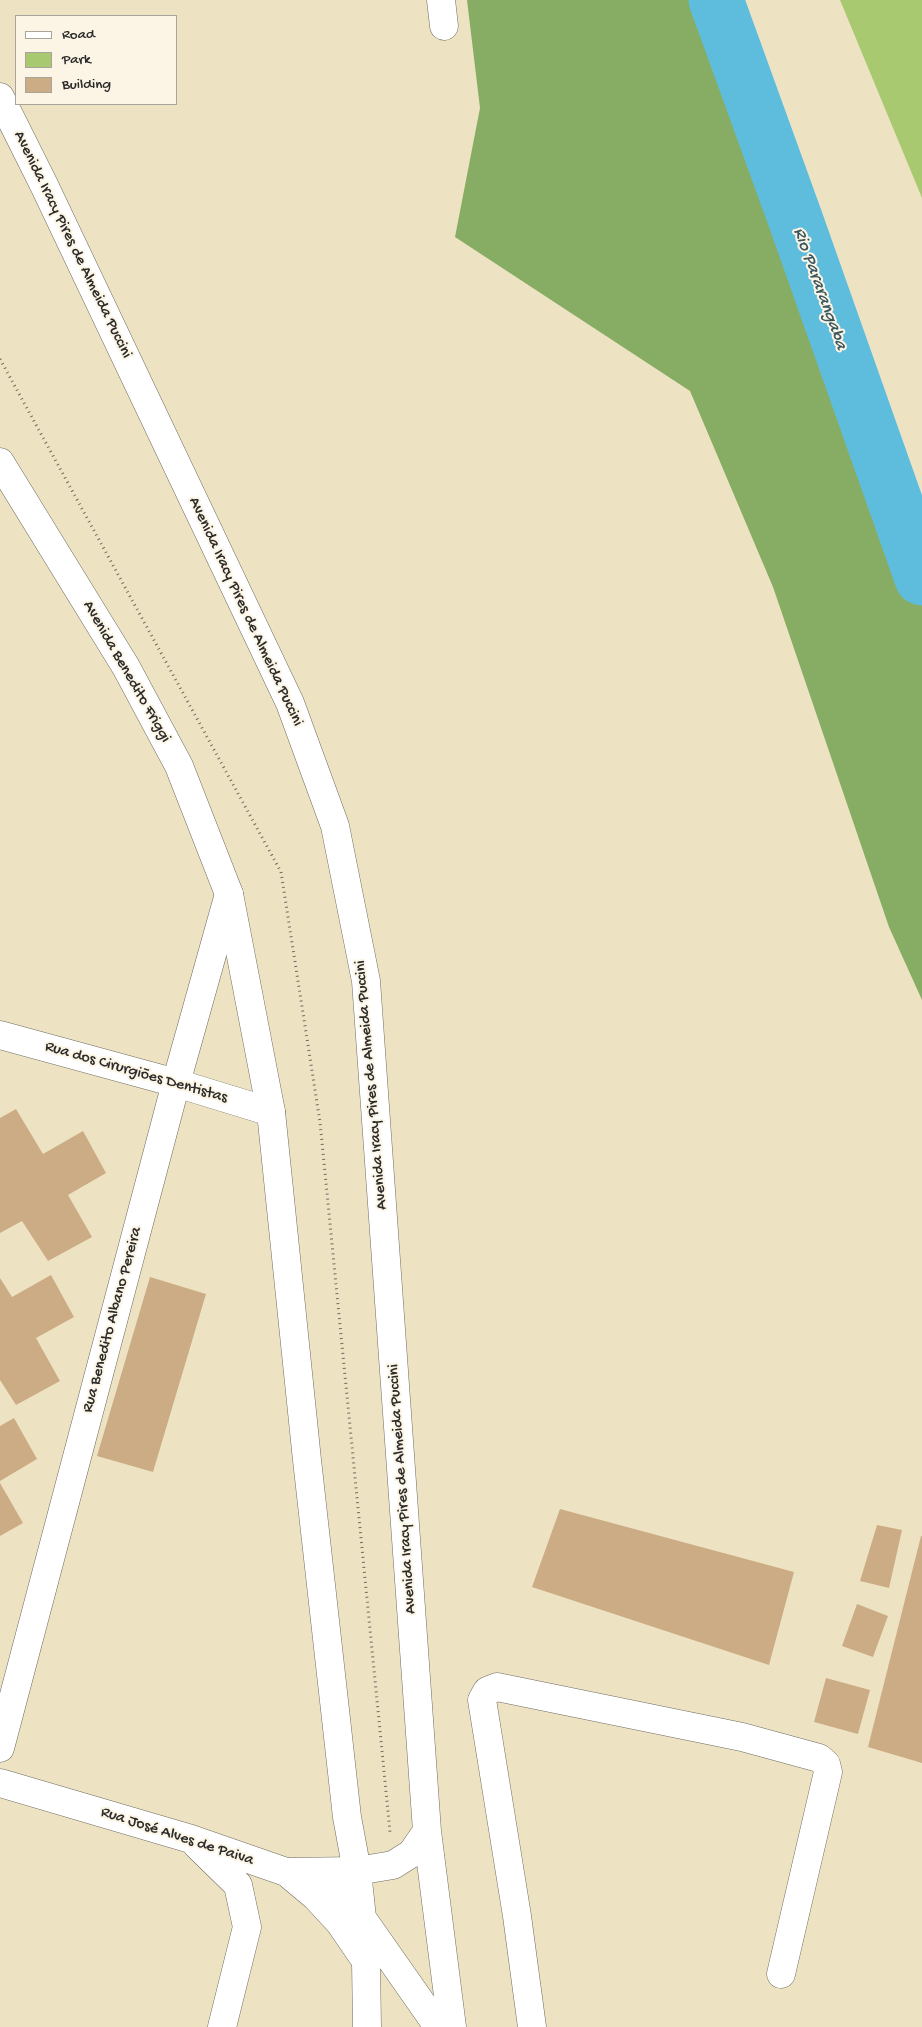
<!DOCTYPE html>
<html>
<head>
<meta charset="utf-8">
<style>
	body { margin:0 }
	#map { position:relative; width:922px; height:2027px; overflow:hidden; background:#ede3c3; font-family:"Gochi Hand",sans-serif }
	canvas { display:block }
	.legend { position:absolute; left:15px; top:15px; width:162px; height:90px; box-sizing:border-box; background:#fcf5e5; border:1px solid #a8a49b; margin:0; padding:6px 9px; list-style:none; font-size:15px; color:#2b2b2b }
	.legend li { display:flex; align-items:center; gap:10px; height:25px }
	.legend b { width:25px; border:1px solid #a8a49b }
</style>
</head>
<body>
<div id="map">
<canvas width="922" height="2027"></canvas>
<ul class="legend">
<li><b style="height:6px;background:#fff"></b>Road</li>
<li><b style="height:14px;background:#a9c971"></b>Park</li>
<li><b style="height:14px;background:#ccac84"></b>Building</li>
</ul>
</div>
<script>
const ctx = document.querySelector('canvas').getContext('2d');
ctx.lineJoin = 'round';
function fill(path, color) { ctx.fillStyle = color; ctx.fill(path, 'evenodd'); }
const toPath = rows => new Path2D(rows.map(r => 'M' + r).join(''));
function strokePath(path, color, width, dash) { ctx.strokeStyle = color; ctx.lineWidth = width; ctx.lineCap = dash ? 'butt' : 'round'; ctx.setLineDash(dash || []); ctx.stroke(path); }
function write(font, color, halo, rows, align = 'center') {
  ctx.font = font + ' "Gochi Hand",sans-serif'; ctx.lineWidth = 4; ctx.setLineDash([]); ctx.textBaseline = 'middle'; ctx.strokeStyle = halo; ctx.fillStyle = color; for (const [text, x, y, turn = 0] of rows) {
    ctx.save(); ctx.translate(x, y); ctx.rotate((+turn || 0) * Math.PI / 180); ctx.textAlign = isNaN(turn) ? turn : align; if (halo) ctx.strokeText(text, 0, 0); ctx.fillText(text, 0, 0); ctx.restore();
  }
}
fill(toPath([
	[840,0,922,0,922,198]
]), '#a9c971');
fill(toPath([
	[467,0,720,0,922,578,922,1000,889,927,773,587,690,391,455,237,480,108]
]), '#86ad63');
strokePath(toPath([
	[716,0,796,221,922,578]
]), '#5ebcdc', 55);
fill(toPath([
	[16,1109,43,1154,83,1131,106,1173,68,1195,92,1237,48,1261,22,1221,0,1233,0,1118],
	[51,1275,74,1317,36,1338,60,1381,16,1405,0,1380,0,1278,12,1297],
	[150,1277,206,1294,153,1472,97,1456],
	[14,1418,37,1459,0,1481,0,1426],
	[0,1483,23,1523,0,1536],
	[560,1509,794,1572,769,1665,532,1587],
	[877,1525,902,1530,889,1588,860,1581],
	[921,1536,922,1536,922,1763,868,1747],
	[857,1604,888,1616,873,1657,842,1646],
	[826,1678,870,1690,858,1734,814,1722]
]), '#ccac84');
const minor = toPath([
	[441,0,444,26],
	[0,1035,176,1083,271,1112],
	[0,1748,176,1083,229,894],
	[0,1783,191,1839,286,1872,357,1871],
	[197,1845,238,1885,247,1927,222,2027],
	[291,1876,315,1896,340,1923,366,1961],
	[532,2027,517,1916,482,1700,487,1691,497,1687,742,1737,819,1758,826,1764,828,1772,781,1974]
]);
const major = toPath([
	[0,97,44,185,290,703,335,826,366,981,427,1831,452,2027],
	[0,462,126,667,179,766,229,894,271,1112,307,1460,347,1817,357,1871,362,1918,366,1961,367,2027],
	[357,1871,393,1865,412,1853,427,1831],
	[286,1872,331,1890,362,1918,432,2018,437,2027]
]);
strokePath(minor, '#6f6b60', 29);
strokePath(major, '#6f6b60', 29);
strokePath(toPath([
	[0,359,281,872,320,1122,390,1832]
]), '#6f6b60', 3, [1, 4]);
strokePath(minor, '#fff', 28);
strokePath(major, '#fff', 28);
write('16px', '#2b2b2b', '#fcf5e5', [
	["Avenida Iracy Pires de Almeida Puccini",72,245,64],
	["Avenida Iracy Pires de Almeida Puccini",245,612,65],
	["Avenida Benedito Friggi",126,672,60],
	["Rua dos Cirurgiões Dentistas",136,1073,16],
	["Avenida Iracy Pires de Almeida Puccini",372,1085,-95],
	["Rua Benedito Albano Pereira",113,1320,-75],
	["Avenida Iracy Pires de Almeida Puccini",403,1489,-94],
	["Rua José Alves de Paiva",177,1837,18]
]);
write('italic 18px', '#3a5660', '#fcf5e5', [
	["Rio Pararangaba",819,289,70]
]);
</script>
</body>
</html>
